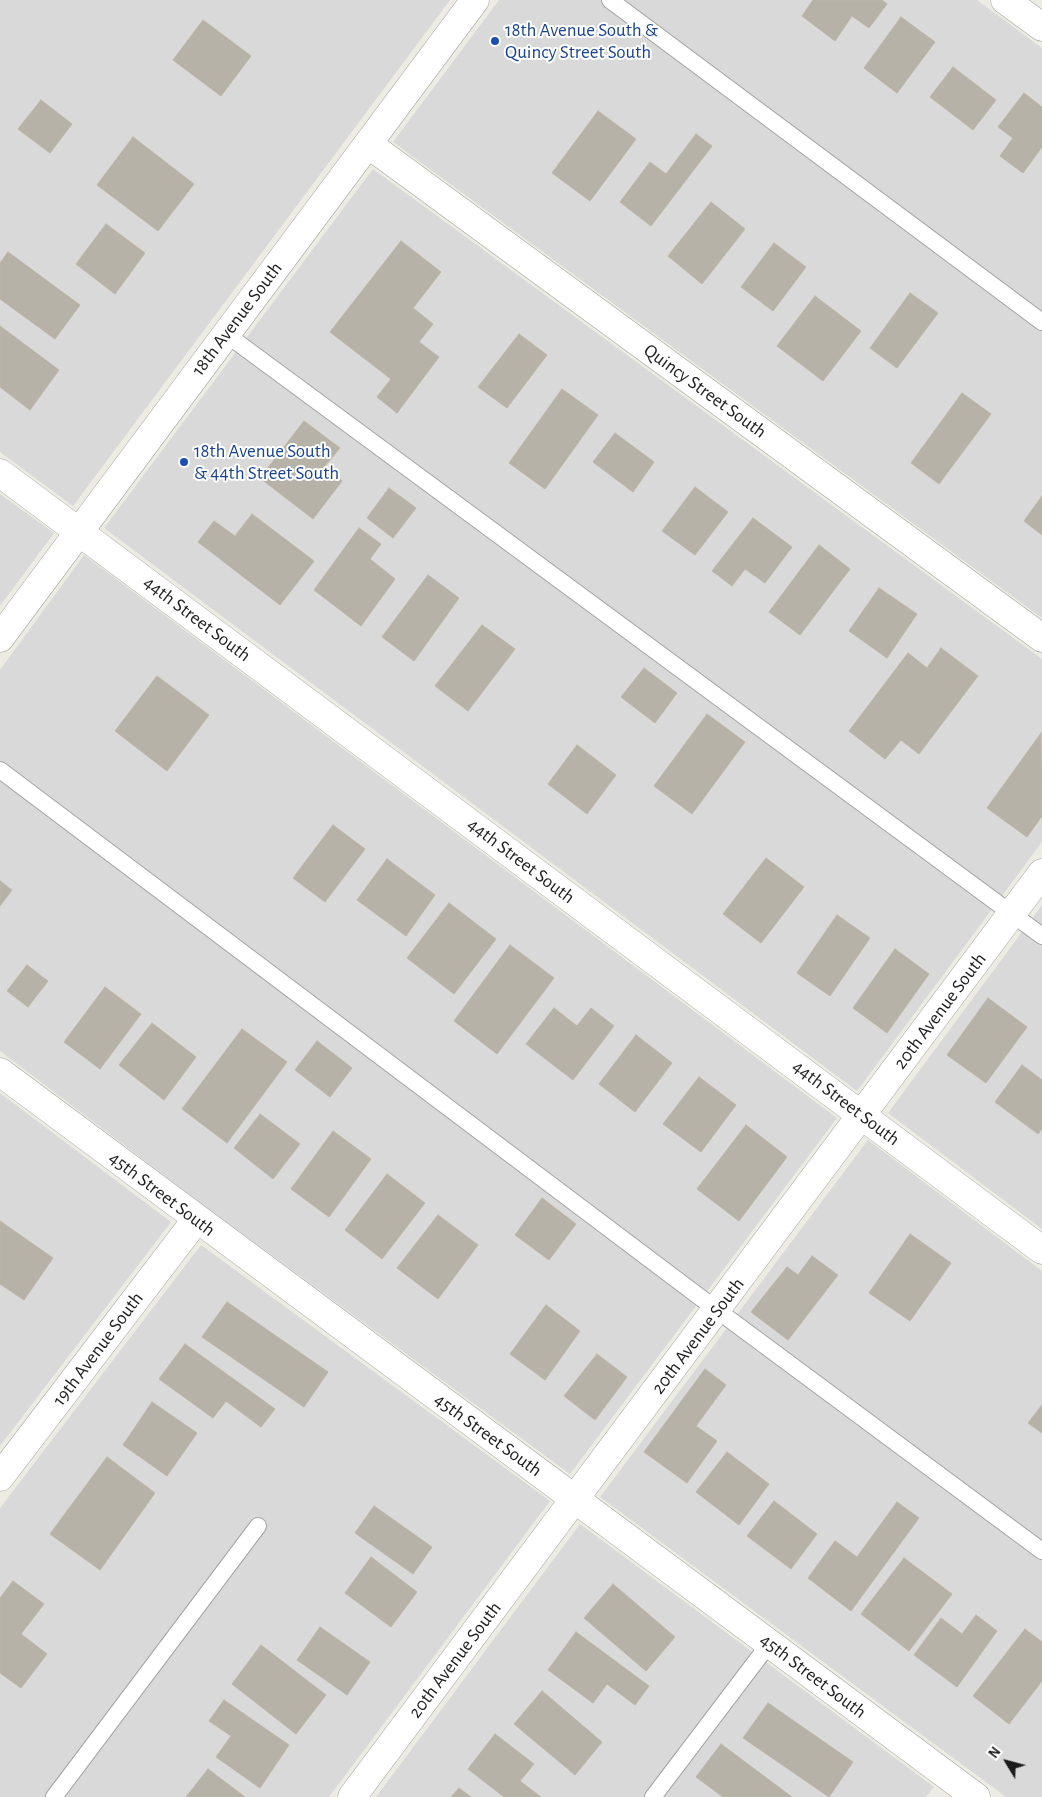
<!DOCTYPE html>
<html>
<head>
<meta charset="utf-8">
<style>
	body { margin:0 }
	#map { position:relative; width:1042px; height:1797px; overflow:hidden; background:#edece2; font-family:"Alegreya Sans",sans-serif }
	canvas { display:block }
	.north { position:absolute; left:982px; top:1737px; width:50px; height:50px; -webkit-text-stroke:4px #fff; paint-order:stroke; rotate:307deg; font-size:14px; font-weight:700; line-height:20px; text-align:center; color:#1c1c1c }
	.north::after { content:''; display:block; margin:auto; width:18px; height:22px; background:#1c1c1c; clip-path:polygon(50% 0,100% 100%,50% 72%,0 100%) }
</style>
</head>
<body>
<div id="map">
<canvas width="1042" height="1797"></canvas>
<div class="north">N</div>
</div>
<script>
const ctx = document.querySelector('canvas').getContext('2d');
ctx.lineJoin = 'round';
function fill(path, color) { ctx.fillStyle = color; ctx.fill(path, 'evenodd'); }
const toPath = rows => new Path2D(rows.map(r => 'M' + r).join(''));
function strokePath(path, color, width, dash) { ctx.strokeStyle = color; ctx.lineWidth = width; ctx.lineCap = dash ? 'butt' : 'round'; ctx.setLineDash(dash || []); ctx.stroke(path); }
function write(font, color, halo, rows, align = 'center') {
  ctx.font = font + ' "Alegreya Sans",sans-serif'; ctx.lineWidth = 4; ctx.setLineDash([]); ctx.textBaseline = 'middle'; ctx.strokeStyle = halo; ctx.fillStyle = color; for (const [text, x, y, turn = 0] of rows) {
    ctx.save(); ctx.translate(x, y); ctx.rotate((+turn || 0) * Math.PI / 180); ctx.textAlign = isNaN(turn) ? turn : align; if (halo) ctx.strokeText(text, 0, 0); ctx.fillText(text, 0, 0); ctx.restore();
  }
}
fill(toPath([
	[0,0,450,0,73,506,0,452],
	[499,0,977,0,1042,48,1042,618,393,142],
	[373,169,1042,659,1042,842,857,1091,104,528],
	[0,494,54,533,0,606],
	[84,555,837,1118,570,1474,206,1207,0,1051,0,670],
	[1042,905,1042,1229,888,1113],
	[0,1093,171,1222,0,1446],
	[868,1140,1042,1271,1042,1797,1006,1797,600,1497],
	[201,1245,550,1501,329,1797,0,1797,0,1508],
	[580,1524,934,1787,926,1797,376,1797]
]), '#dad9d9');
const building = toPath([
	[813,0,882,0,887,4,869,28,852,16,835,41,802,16,813,0],
	[901,17,935,42,897,93,864,68,901,17],
	[203,20,251,56,221,96,173,60,203,20],
	[953,67,996,100,973,130,930,97,953,67],
	[1024,93,1042,107,1042,147,1023,173,1000,156,1013,138,998,127,1024,93],
	[41,100,72,124,50,153,18,129,41,100],
	[598,111,636,139,590,201,552,173,598,111],
	[696,134,712,146,651,226,620,202,650,162,666,174,696,134],
	[133,137,194,184,158,231,97,185,133,137],
	[711,202,745,229,702,284,668,256,711,202],
	[106,224,145,253,115,294,76,264,106,224],
	[401,241,441,272,413,308,433,324,419,342,439,357,397,413,377,397,391,379,330,332,401,241],
	[774,243,806,267,773,311,741,287,774,243],
	[8,252,80,305,55,339,0,299,0,263,8,252],
	[910,293,938,313,897,368,870,348,910,293],
	[815,296,861,331,823,381,777,346,815,296],
	[0,326,59,370,30,410,0,387,0,326],
	[519,334,547,355,507,408,478,387,519,334],
	[562,389,598,415,545,489,509,463,562,389],
	[962,393,991,414,939,484,911,463,962,393],
	[304,421,340,448,324,467,342,481,313,519,260,478,304,421],
	[615,433,654,462,633,492,593,462,615,433],
	[695,487,728,512,695,555,662,531,695,487],
	[389,488,416,508,393,538,367,518,389,488],
	[1042,496,1042,535,1024,521,1042,496],
	[252,514,314,561,280,605,198,542,214,521,235,536,252,514],
	[753,518,792,547,765,583,745,569,732,586,712,571,753,518],
	[359,528,381,544,370,559,395,579,361,626,314,590,359,528],
	[819,545,850,569,800,635,769,612,819,545],
	[428,575,459,598,414,661,382,637,428,575],
	[879,588,917,614,887,658,849,631,879,588],
	[482,625,515,649,468,711,435,686,482,625],
	[941,648,978,676,919,754,901,740,885,759,849,731,908,653,927,668,941,648],
	[644,668,677,693,655,723,621,697,644,668],
	[157,676,209,715,167,771,115,731,157,676],
	[707,714,745,742,692,814,654,786,707,714],
	[1041,733,1042,816,1027,837,987,808,1041,733],
	[577,745,616,775,587,814,548,784,577,745],
	[333,825,365,849,325,902,293,878,333,825],
	[766,858,804,887,761,943,723,914,766,858],
	[387,859,435,895,406,936,357,900,387,859],
	[0,881,12,890,0,906,0,881],
	[449,903,496,939,454,994,407,958,449,903],
	[837,915,870,938,830,996,797,973,837,915],
	[510,945,554,978,497,1054,454,1021,510,945],
	[895,949,929,974,887,1033,853,1008,895,949],
	[27,965,48,981,28,1007,7,991,27,965],
	[105,987,141,1014,100,1069,64,1042,105,987],
	[988,998,1027,1027,986,1083,947,1055,988,998],
	[554,1008,577,1026,591,1008,614,1026,573,1080,526,1044,554,1008],
	[152,1023,196,1057,164,1100,119,1065,152,1023],
	[242,1029,287,1062,227,1143,182,1109,242,1029],
	[636,1035,672,1063,635,1112,599,1084,636,1035],
	[317,1041,352,1068,330,1097,295,1070,317,1041],
	[1022,1065,1042,1080,1042,1129,1038,1134,995,1102,1022,1065],
	[699,1077,736,1105,701,1152,663,1124,699,1077],
	[260,1114,300,1144,273,1179,234,1148,260,1114],
	[746,1125,787,1157,739,1221,697,1189,746,1125],
	[333,1131,371,1159,329,1217,291,1189,333,1131],
	[387,1174,425,1203,382,1259,345,1230,387,1174],
	[542,1198,576,1224,549,1260,515,1235,542,1198],
	[438,1215,478,1245,438,1299,397,1268,438,1215],
	[0,1221,53,1258,24,1300,0,1284,0,1221],
	[910,1234,951,1263,910,1321,869,1293,910,1234],
	[812,1256,838,1275,788,1340,751,1312,787,1267,798,1275,812,1256],
	[227,1302,328,1372,304,1407,202,1337,227,1302],
	[546,1305,580,1331,545,1380,510,1354,546,1305],
	[185,1344,275,1409,261,1427,226,1401,213,1418,159,1379,185,1344],
	[597,1354,627,1377,595,1420,564,1396,597,1354],
	[705,1369,726,1385,696,1426,717,1441,687,1483,644,1452,705,1369],
	[152,1402,197,1433,167,1476,123,1445,152,1402],
	[1042,1405,1042,1433,1028,1423,1042,1405],
	[727,1452,769,1484,739,1525,696,1492,727,1452],
	[107,1457,155,1493,100,1570,50,1534,107,1457],
	[774,1501,817,1534,791,1569,747,1536,774,1501],
	[897,1502,919,1518,851,1611,808,1578,835,1541,857,1557,897,1502],
	[374,1506,432,1547,413,1574,355,1533,374,1506],
	[371,1557,417,1592,391,1627,345,1593,371,1557],
	[904,1558,952,1594,909,1651,861,1614,904,1558],
	[13,1581,44,1604,21,1634,47,1654,21,1688,0,1673,0,1598,13,1581],
	[613,1584,675,1637,646,1671,584,1618,613,1584],
	[976,1615,997,1631,957,1687,914,1655,941,1618,962,1634,976,1615],
	[320,1627,370,1662,347,1695,297,1660,320,1627],
	[1025,1629,1042,1642,1042,1681,1009,1724,973,1696,1025,1629],
	[576,1632,649,1686,635,1705,607,1684,593,1703,548,1670,576,1632],
	[261,1645,326,1695,296,1734,232,1684,261,1645],
	[542,1691,602,1742,575,1775,514,1724,542,1691],
	[224,1700,289,1745,260,1788,216,1757,231,1736,209,1721,224,1700],
	[768,1703,853,1762,829,1797,743,1738,768,1703],
	[495,1734,534,1764,520,1781,541,1797,504,1797,468,1769,495,1734],
	[721,1744,792,1797,723,1797,696,1777,721,1744],
	[208,1769,245,1797,186,1797,208,1769],
	[459,1788,471,1797,451,1797,459,1788]
]);
fill(building, '#b6b2a7');
strokePath(building, '#beb6a5', 1);
const service = toPath([
	[610,0,1042,322],
	[226,334,1042,936],
	[0,770,717,1310,1042,1551],
	[54,1797,258,1526],
	[653,1797,769,1644]
]);
const minor = toPath([
	[1005,0,1042,27],
	[368,144,1042,638],
	[0,473,1042,1250],
	[0,1072,976,1797],
	[0,1477,196,1220],
	[352,1797,1042,873]
]);
const tertiary = toPath([
	[0,638,475,0]
]);
strokePath(service, '#a3a3a3', 18);
strokePath(minor, '#a3a3a3', 29);
strokePath(tertiary, '#a3a3a3', 29);
strokePath(service, '#fff', 16);
strokePath(minor, '#fff', 28);
strokePath(tertiary, '#fff', 28);
for (const [x, y, r, color] of [
	[495,41,5,"#1a4fb4"],
	[184,462,5,"#1a4fb4"]
]) { const dot = new Path2D(); dot.arc(x, y, r, 0, 2 * Math.PI); ctx.fillStyle = color; ctx.fill(dot); strokePath(dot, '#fff', 2); }
write('19px', '#164399', '#fff', [
	["18th Avenue South &",505,30],
	["Quincy Street South",505,52],
	["18th Avenue South",194,451],
	["& 44th Street South",194,473]
], 'left');
write('19px', '#1c1c1c', '#fff', [
	["18th Avenue South",237,319,-53],
	["Quincy Street South",705,391,36],
	["44th Street South",197,619,37],
	["44th Street South",521,861,37],
	["20th Avenue South",940,1011,-53],
	["44th Street South",846,1103,37],
	["45th Street South",162,1194,37],
	["20th Avenue South",698,1336,-53],
	["19th Avenue South",98,1349,-53],
	["45th Street South",488,1435,36],
	["20th Avenue South",455,1660,-53],
	["45th Street South",813,1676,37]
]);
</script>
</body>
</html>
